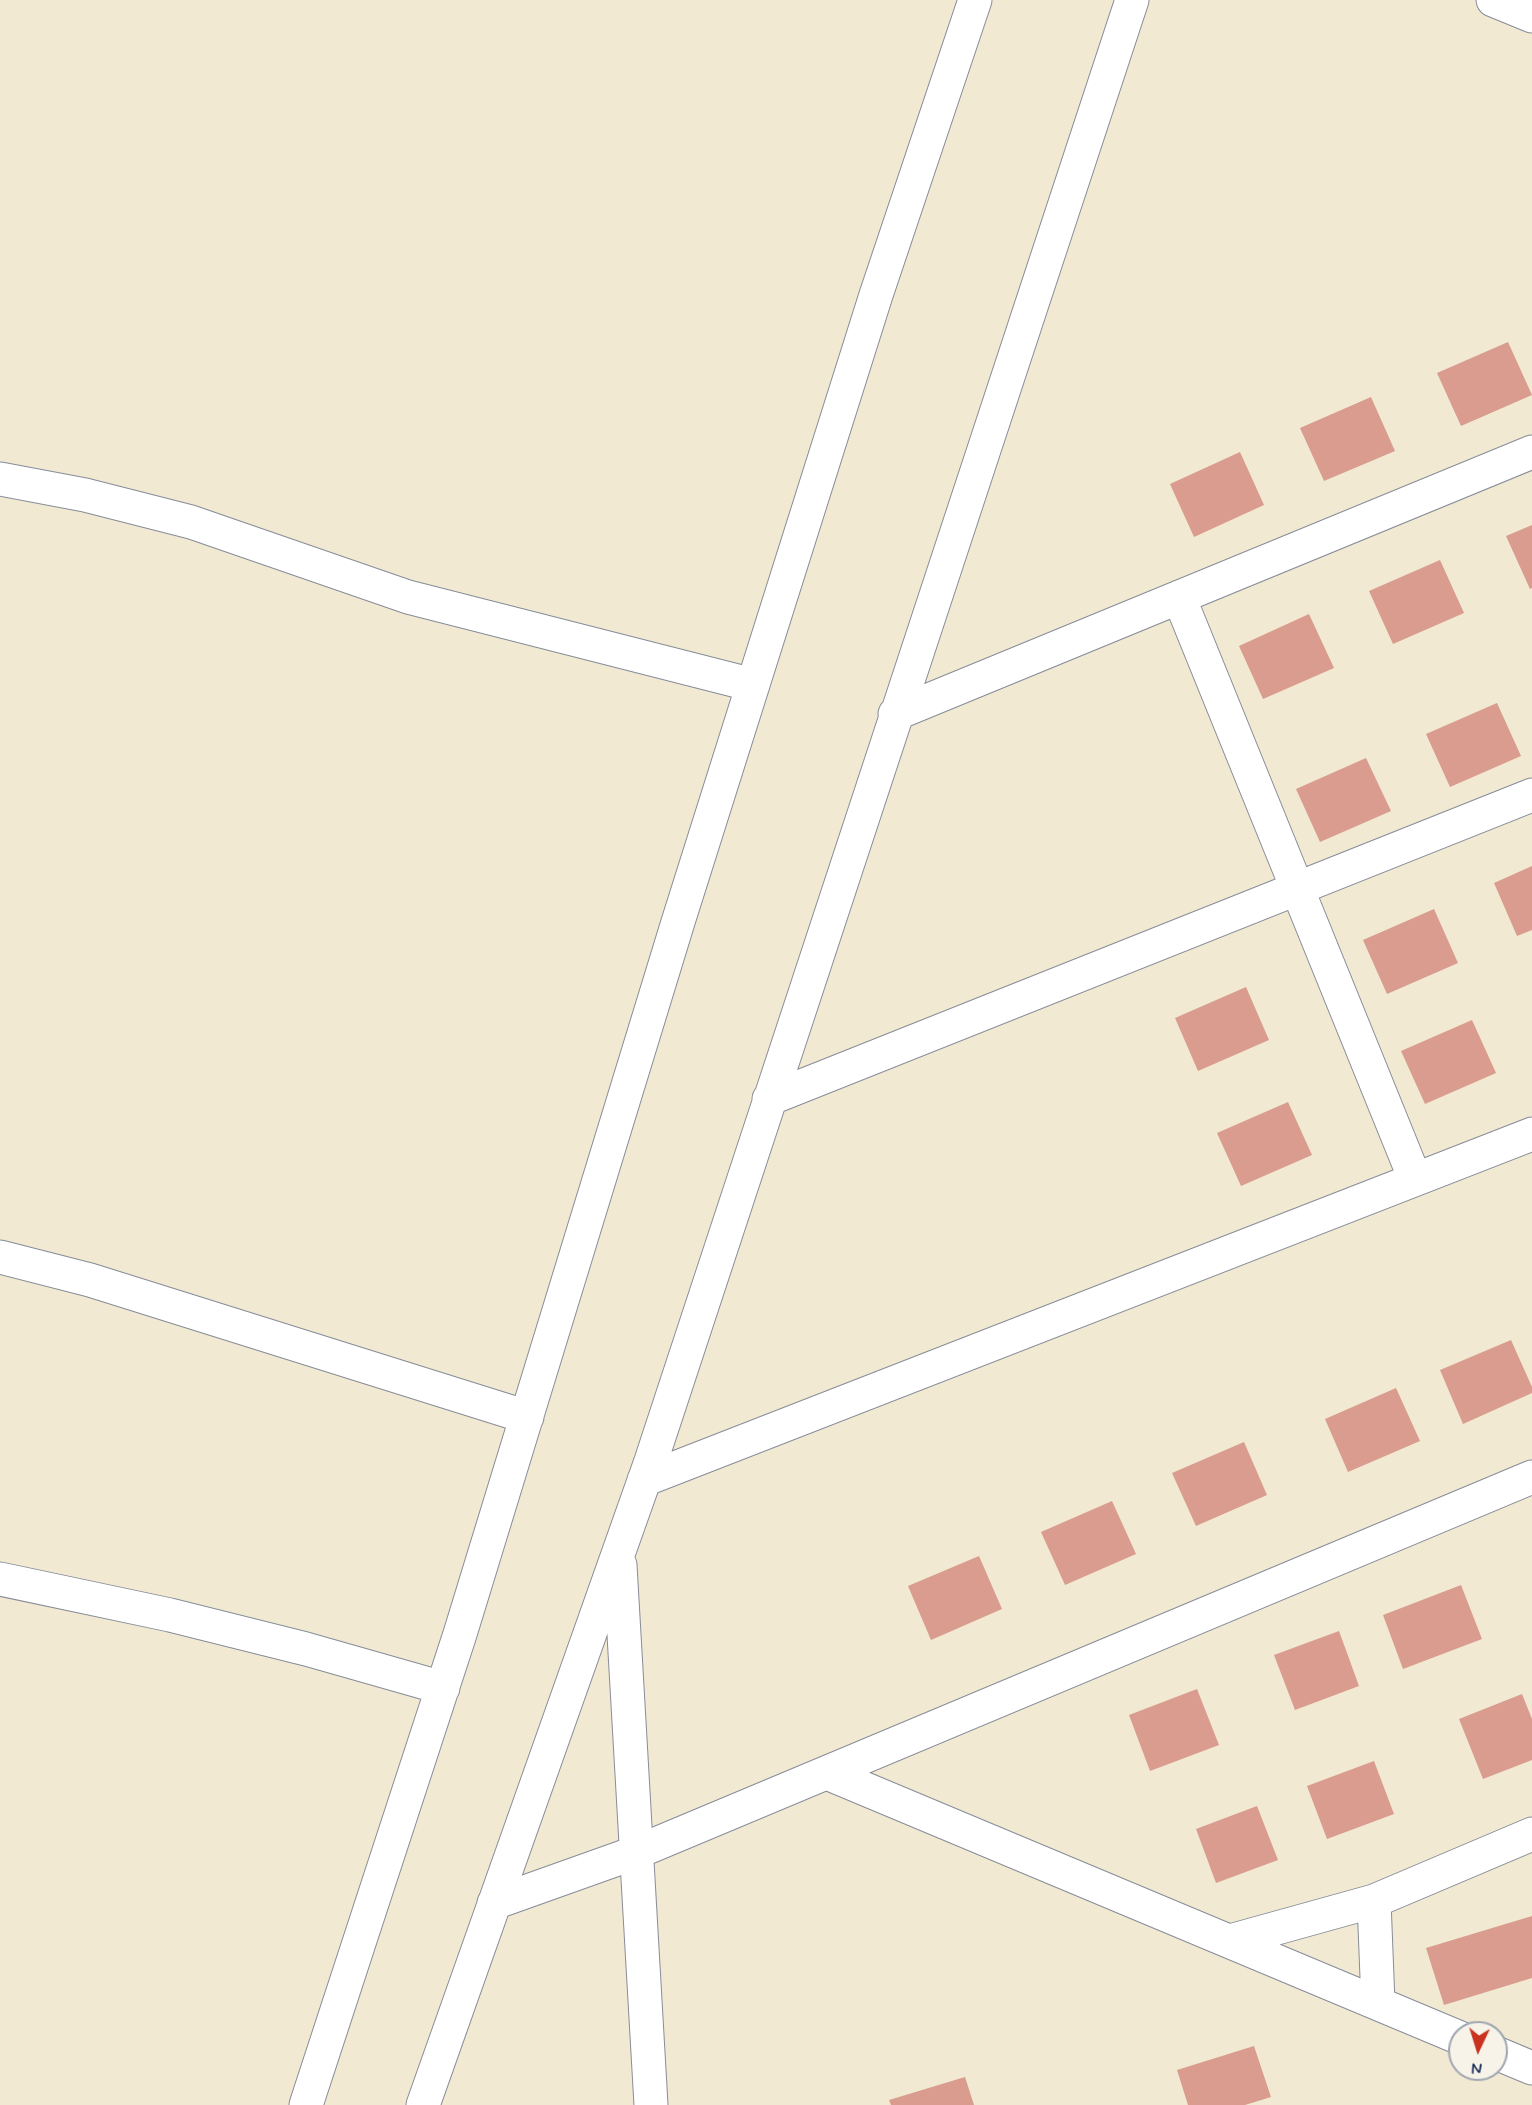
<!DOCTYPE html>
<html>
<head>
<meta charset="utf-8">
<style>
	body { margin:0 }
	#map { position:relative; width:1532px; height:2105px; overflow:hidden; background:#f1e9d2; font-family:Mynerve,sans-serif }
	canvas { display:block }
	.north { position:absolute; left:1448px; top:2021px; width:60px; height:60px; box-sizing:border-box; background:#f7f3e8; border:2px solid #9fa5b1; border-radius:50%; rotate:184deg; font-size:16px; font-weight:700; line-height:24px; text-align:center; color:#1b2f5e }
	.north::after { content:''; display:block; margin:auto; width:21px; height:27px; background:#c8321e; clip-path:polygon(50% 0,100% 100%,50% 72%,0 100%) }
</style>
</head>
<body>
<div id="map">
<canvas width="1532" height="2105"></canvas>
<div class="north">N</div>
</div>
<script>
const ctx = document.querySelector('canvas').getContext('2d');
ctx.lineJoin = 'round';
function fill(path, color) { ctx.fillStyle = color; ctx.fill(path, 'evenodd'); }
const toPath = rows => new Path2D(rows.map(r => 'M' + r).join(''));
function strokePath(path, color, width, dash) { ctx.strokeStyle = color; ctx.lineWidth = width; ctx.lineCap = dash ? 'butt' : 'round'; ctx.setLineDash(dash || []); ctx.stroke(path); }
fill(toPath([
	[1508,342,1532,395,1461,426,1437,373],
	[1371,397,1395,451,1324,481,1300,428],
	[1240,452,1264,505,1194,537,1170,484],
	[1532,525,1532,588,1530,589,1506,536],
	[1440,560,1464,613,1393,644,1369,591],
	[1309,614,1334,668,1263,699,1239,646],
	[1497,703,1521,756,1450,787,1426,734],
	[1366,758,1391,811,1320,842,1296,789],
	[1532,866,1532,930,1517,936,1494,883],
	[1434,909,1458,963,1387,994,1363,940],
	[1246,987,1269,1040,1198,1071,1175,1018],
	[1472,1020,1496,1073,1425,1104,1401,1051],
	[1288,1102,1312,1155,1241,1186,1217,1133],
	[1511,1340,1532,1387,1532,1393,1463,1424,1440,1370],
	[1396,1388,1420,1441,1348,1472,1325,1419],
	[1244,1442,1267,1495,1196,1526,1172,1473],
	[1112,1501,1136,1554,1065,1585,1041,1532],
	[979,1556,1002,1609,931,1640,908,1586],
	[1461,1585,1482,1639,1403,1669,1383,1615],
	[1339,1631,1359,1686,1295,1710,1274,1655],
	[1197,1689,1219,1745,1150,1771,1129,1715],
	[1522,1694,1532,1719,1532,1760,1483,1779,1459,1719],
	[1374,1761,1394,1814,1327,1839,1307,1786],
	[1257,1806,1278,1860,1216,1883,1196,1829],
	[1532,1916,1532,1978,1444,2005,1426,1948],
	[1254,2046,1271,2097,1245,2105,1188,2105,1177,2070],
	[965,2077,974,2105,891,2105,889,2100]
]), '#d99c8e');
const minor = toPath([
	[1493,0,1532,16],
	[0,479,85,495,191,522,408,597,753,685],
	[1179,597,1415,1179],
	[895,714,1532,452],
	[769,1099,1532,795],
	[0,1257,90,1280,527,1417],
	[644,1480,1532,1134],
	[620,1565,651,2105],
	[0,1579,170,1615,306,1649,443,1688],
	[827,1773,1460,2038],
	[1374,1901,1378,2003],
	[494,1903,637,1852,1532,1477],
	[1230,1941,1374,1901,1532,1834],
	[1496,2053,1532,2068],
	[306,2105,460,1634,678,922,876,295,975,0],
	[423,2105,651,1461,1132,0]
]);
strokePath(minor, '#868c98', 35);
strokePath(minor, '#fff', 33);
</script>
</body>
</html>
